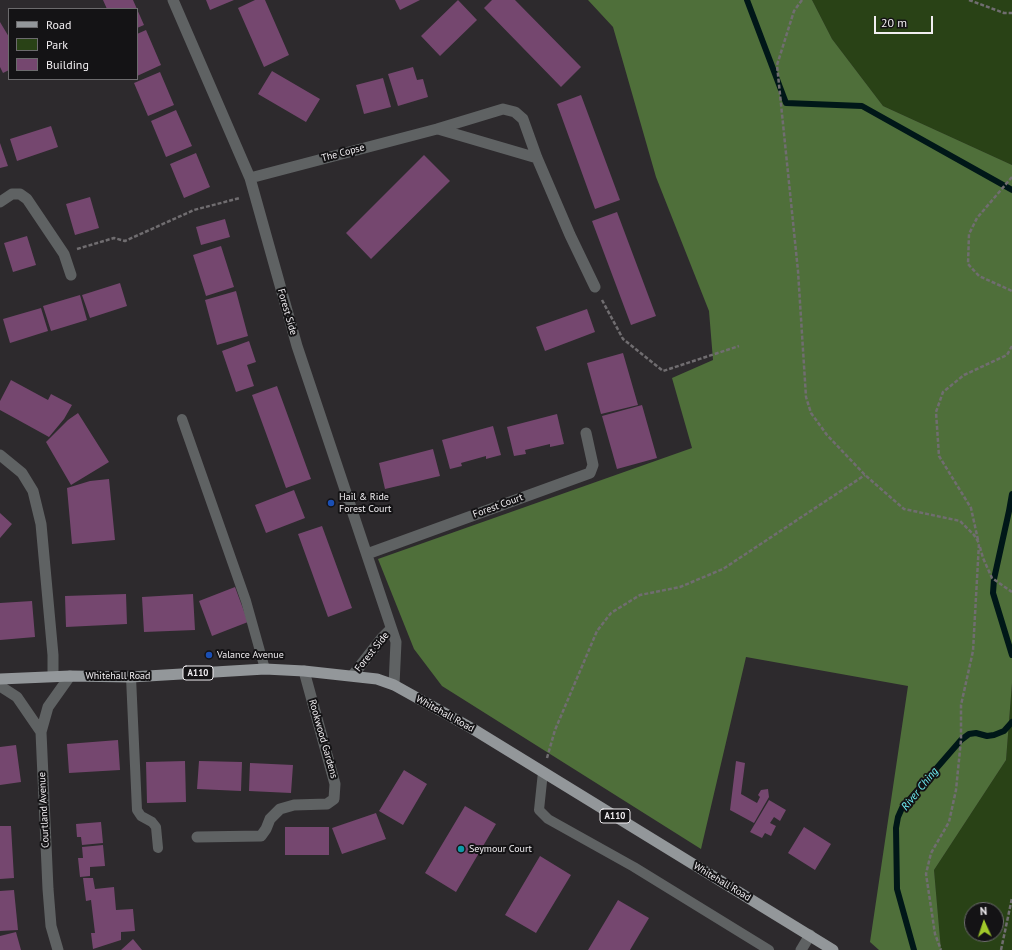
<!DOCTYPE html>
<html>
<head>
<meta charset="utf-8">
<style>
	body { margin:0 }
	#map { position:relative; width:1012px; height:950px; overflow:hidden; background:#2d2a2d; font-family:"PT Sans",sans-serif }
	canvas { display:block }
	.legend { position:absolute; left:8px; top:8px; width:130px; height:72px; box-sizing:border-box; background:#141315; border:1px solid #6c6b6d; margin:0; padding:5px 7px; list-style:none; font-size:12px; color:#f1eef1 }
	.legend li { display:flex; align-items:center; gap:8px; height:20px }
	.legend b { width:20px; border:1px solid #6c6b6d }
	.north { position:absolute; left:964px; top:902px; width:40px; height:40px; box-sizing:border-box; background:#141315; border:1px solid #6c6b6d; border-radius:50%; rotate:357deg; font-size:11px; font-weight:700; line-height:16px; text-align:center; color:#f1eef1 }
	.north::after { content:''; display:block; margin:auto; width:14px; height:18px; background:#a1c92a; clip-path:polygon(50% 0,100% 100%,50% 72%,0 100%) }
	.scale { position:absolute; left:874px; top:16px; width:59px; height:18px; box-sizing:border-box; border:2px solid #f1eef1; border-top:0; padding-left:5px; font-size:12px; line-height:14px; white-space:nowrap; color:#f1eef1; -webkit-text-stroke:3px #141315; paint-order:stroke }
</style>
</head>
<body>
<div id="map">
<canvas width="1012" height="950"></canvas>
<ul class="legend">
<li><b style="height:5px;background:#93979a"></b>Road</li>
<li><b style="height:11px;background:#294216"></b>Park</li>
<li><b style="height:11px;background:#75476f"></b>Building</li>
</ul>
<div class="north">N</div>
<div class="scale">20 m</div>
</div>
<script>
const ctx = document.querySelector('canvas').getContext('2d');
ctx.lineJoin = 'round';
function fill(path, color) { ctx.fillStyle = color; ctx.fill(path, 'evenodd'); }
const toPath = rows => new Path2D(rows.map(r => 'M' + r).join(''));
function strokePath(path, color, width, dash) { ctx.strokeStyle = color; ctx.lineWidth = width; ctx.lineCap = dash ? 'butt' : 'round'; ctx.setLineDash(dash || []); ctx.stroke(path); }
function write(font, color, halo, rows, align = 'center') {
  ctx.font = font + ' "PT Sans",sans-serif'; ctx.lineWidth = 4; ctx.setLineDash([]); ctx.textBaseline = 'middle'; ctx.strokeStyle = halo; ctx.fillStyle = color; for (const [text, x, y, turn = 0] of rows) {
    ctx.save(); ctx.translate(x, y); ctx.rotate((+turn || 0) * Math.PI / 180); ctx.textAlign = isNaN(turn) ? turn : align; if (halo) ctx.strokeText(text, 0, 0); ctx.fillText(text, 0, 0); ctx.restore();
  }
}
fill(toPath([
	[812,0,1012,0,1012,165,883,106,832,39],
	[1012,683,1012,950,941,950,934,870,1006,760],
	[972,910,996,910,996,934,972,934]
]), '#294216');
fill(toPath([
	[588,0,812,0,832,39,883,106,1012,165,1012,683,1006,760,934,870,941,950,879,950,870,942,908,686,746,657,701,849,442,686,414,649,378,559,692,448,672,378,713,360,709,311,656,177,613,27]
]), '#4f6f3a');
strokePath(toPath([
	[747,0,786,103,862,106,1012,190],
	[1012,494,1009,511,994,579,993,593,1012,655],
	[914,950,897,889,896,828,898,817,902,808,961,740,969,734,976,733,987,736,994,735,1004,731,1012,722]
]), '#001718', 6);
fill(toPath([
	[103,0,133,0,144,25,137,28,137,9,107,9],
	[206,0,234,0,210,10],
	[255,0,265,0,289,55,264,67,238,8],
	[395,0,420,0,400,10],
	[458,0,477,20,440,56,421,36],
	[492,0,515,0,581,67,561,87,484,8],
	[0,22,9,37,9,70,3,73,0,67],
	[146,30,161,65,137,76,137,34],
	[413,67,417,80,423,79,428,97,398,106,388,74],
	[272,71,320,99,306,122,258,94],
	[160,72,174,105,148,116,134,83],
	[383,78,391,107,364,114,356,85],
	[581,95,620,200,595,209,557,104],
	[176,110,192,146,166,157,151,121],
	[51,126,58,147,17,161,10,139],
	[0,143,8,166,0,168],
	[196,153,210,187,184,198,170,164],
	[424,155,450,181,371,259,346,233],
	[90,197,99,228,75,235,66,204],
	[617,212,656,316,631,325,592,221],
	[225,219,230,237,201,245,196,227],
	[27,236,36,265,13,272,4,243],
	[221,246,234,287,206,296,193,255],
	[120,283,127,306,90,318,82,295],
	[236,291,248,336,217,345,205,300],
	[80,295,87,320,51,331,43,306],
	[41,308,48,331,10,343,3,319],
	[587,309,595,332,545,351,536,327],
	[249,341,256,362,247,365,254,386,236,392,222,351],
	[623,353,638,405,601,414,587,363],
	[11,380,48,400,51,394,72,405,64,419,49,437,0,410,0,401],
	[277,386,311,479,286,488,252,395],
	[642,405,657,458,617,469,602,416],
	[78,413,109,462,71,485,46,442,68,420],
	[557,414,564,444,550,447,550,444,525,450,526,454,514,456,507,427],
	[493,426,501,455,486,459,486,456,461,463,462,466,450,469,442,440],
	[433,449,440,476,385,489,379,463],
	[109,479,115,540,72,544,67,488,90,481],
	[294,490,305,518,266,533,255,505],
	[0,513,12,524,0,538],
	[322,526,352,608,328,617,298,534],
	[235,587,248,622,212,636,199,601],
	[126,594,127,624,66,627,65,596],
	[193,594,195,630,144,632,142,597],
	[32,601,35,637,0,640,0,603],
	[118,740,120,770,69,773,67,744],
	[16,745,21,782,0,785,0,747],
	[185,761,186,802,147,803,146,762],
	[199,761,242,762,241,791,197,789],
	[736,761,745,763,741,794,757,803,760,797,758,795,761,790,768,789,769,797,754,823,730,810],
	[250,763,293,765,291,793,249,791],
	[404,770,427,784,403,825,379,811],
	[769,800,786,810,780,821,774,817,770,823,776,826,771,836,765,833,762,838,750,832],
	[465,806,496,824,456,892,425,873],
	[376,813,386,839,342,854,332,828],
	[101,822,103,843,82,845,81,837,77,837,76,824],
	[0,826,11,826,14,878,0,879],
	[285,827,329,827,329,855,285,855],
	[804,827,831,844,815,870,788,853],
	[103,845,105,866,90,867,90,876,80,877,78,858,83,858,82,847],
	[540,856,571,875,536,933,505,915],
	[83,878,93,878,95,889,114,887,116,910,133,909,135,931,121,932,121,940,93,949,91,933,95,933,91,900,86,901],
	[14,890,18,930,0,931,0,891],
	[618,900,649,918,630,950,588,950],
	[16,932,21,950,0,950,0,936],
	[133,939,142,950,121,950]
]), '#75476f');
strokePath(toPath([
	[802,0,794,11,777,65,798,271,806,397,811,413,827,435,865,475,904,509,960,521,974,535,979,543,973,651,961,705,961,740,956,790,949,822,931,853,926,874,935,934,941,950],
	[969,0,1004,13,1012,13],
	[1012,177,977,218,969,234,968,264,979,276,1012,291],
	[77,249,114,238,125,241,194,210,240,198],
	[602,300,623,339,663,371,739,346],
	[978,540,971,508,939,456,936,412,943,392,964,375,1007,355,1012,346],
	[980,547,983,558,992,578,1012,592],
	[547,758,555,730,597,631,611,613,640,595,680,587,723,569,865,475],
	[1001,950,1012,898]
]), '#706d70', 2.5, [4, 2]);
strokePath(toPath([
	[182,419,246,601,265,669],
	[131,677,137,810,141,816,152,822,156,827,158,848],
	[543,772,539,810,548,819,634,867,769,950]
]), '#5f6263', 10);
strokePath(toPath([
	[173,0,250,178,297,346,396,642,394,685],
	[438,129,537,158],
	[250,178,437,129,503,109,515,112,523,119,537,158,570,235,595,287],
	[0,202,12,194,20,194,27,199,64,254,71,275],
	[0,455,22,473,33,491,41,524,53,655,53,676],
	[367,554,590,473,593,465,586,433],
	[353,675,382,638,391,629],
	[0,686,17,697,41,732,48,889,51,926,58,950],
	[41,732,48,707,70,676],
	[197,837,261,836,266,829,270,819,280,809,294,805,327,804,334,799,335,784,304,671],
	[801,950,810,935]
]), '#5f6263', 11);
strokePath(toPath([
	[0,679,70,676,131,677,265,669,304,671,377,679,394,685,473,729,833,950]
]), '#93979a', 11);
for (const [x, y, r, color] of [
	[331,503,4,"#1a4fb4"],
	[209,655,4,"#1a4fb4"],
	[461,849,4,"#0f9aa8"]
]) { const dot = new Path2D(); dot.arc(x, y, r, 0, 2 * Math.PI); ctx.fillStyle = color; ctx.fill(dot); strokePath(dot, '#141315', 1.5); }
for (const [x, y, w] of [
	[198,673,30],
	[615,816,30]
]) { const box = new Path2D(); box.roundRect(x - w / 2, y - 7, w, 14, 3); ctx.fillStyle = '#141315'; ctx.fill(box); strokePath(box, '#f1eef1', 1); }
write('bold 9px', '#f1eef1', null, [
	["A110",198,673],
	["A110",615,816]
]);
write('10px', '#f1eef1', '#141315', [
	["The Copse",343,153,-15],
	["Forest Side",287,312,74],
	["Forest Court",498,506,-20],
	["Forest Side",372,652,-51],
	["Whitehall Road",118,676],
	["Whitehall Road",445,714,29],
	["Rookwood Gardens",323,739,74],
	["Courtland Avenue",44,810,-93],
	["Whitehall Road",722,882,31]
]);
write('10px', '#f1eef1', '#141315', [
	["Hail & Ride",339,497],
	["Forest Court",339,509],
	["Valance Avenue",217,655],
	["Seymour Court",469,849]
], 'left');
write('italic 11px', '#70f4fa', '#141315', [
	["River Ching",920,789,-51]
]);
</script>
</body>
</html>
